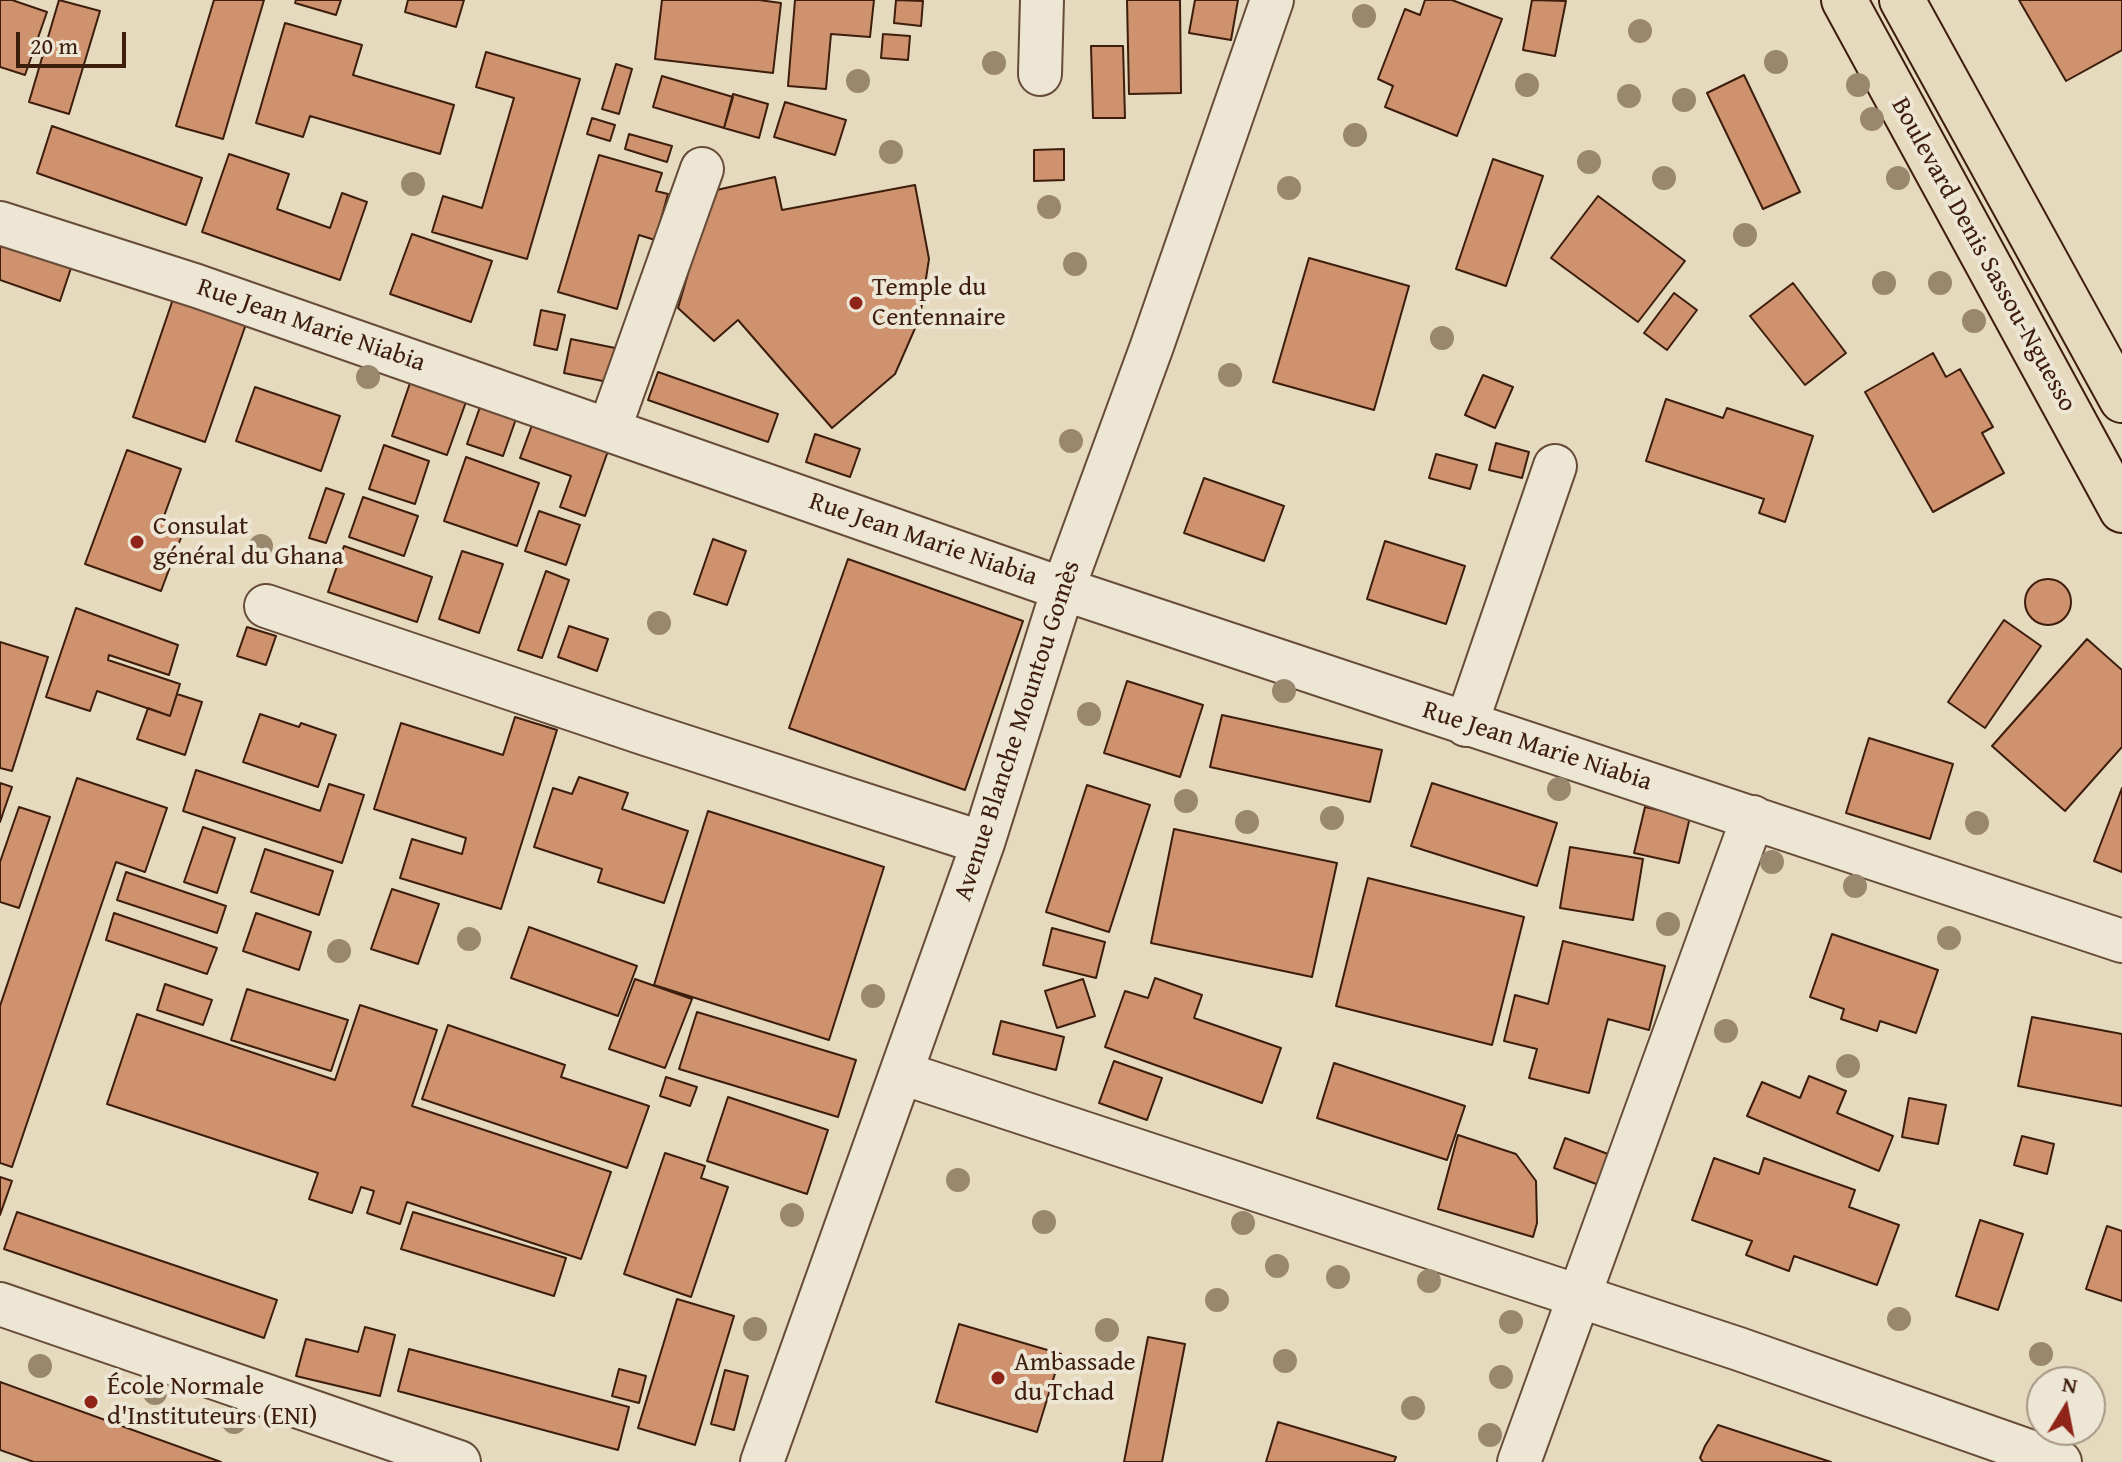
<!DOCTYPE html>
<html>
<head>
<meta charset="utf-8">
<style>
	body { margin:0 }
	#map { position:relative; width:2122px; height:1462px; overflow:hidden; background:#e5d9be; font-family:"Gentium Book Plus",serif }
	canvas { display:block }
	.north { position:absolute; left:2026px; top:1366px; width:80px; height:80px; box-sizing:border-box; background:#eee6d5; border:2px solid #a79684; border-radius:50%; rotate:10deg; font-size:22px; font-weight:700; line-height:32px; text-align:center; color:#3d1d0b }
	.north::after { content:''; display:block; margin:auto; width:28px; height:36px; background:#8f2418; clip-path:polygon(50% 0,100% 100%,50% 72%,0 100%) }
	.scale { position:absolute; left:16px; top:32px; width:110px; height:36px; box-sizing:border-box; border:4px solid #3d1d0b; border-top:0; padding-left:10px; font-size:24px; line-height:28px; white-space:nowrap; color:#3d1d0b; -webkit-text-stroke:6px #eee6d5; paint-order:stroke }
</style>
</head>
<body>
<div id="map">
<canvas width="2122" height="1462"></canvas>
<div class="north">N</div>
<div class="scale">20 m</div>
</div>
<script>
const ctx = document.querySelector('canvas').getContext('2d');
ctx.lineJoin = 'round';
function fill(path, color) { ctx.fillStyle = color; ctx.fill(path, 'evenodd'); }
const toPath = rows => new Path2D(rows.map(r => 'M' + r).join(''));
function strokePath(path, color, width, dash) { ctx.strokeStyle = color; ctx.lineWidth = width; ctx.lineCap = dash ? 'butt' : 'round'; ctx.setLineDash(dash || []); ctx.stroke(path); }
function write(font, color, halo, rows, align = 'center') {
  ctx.font = font + ' "Gentium Book Plus",serif'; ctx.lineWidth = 8; ctx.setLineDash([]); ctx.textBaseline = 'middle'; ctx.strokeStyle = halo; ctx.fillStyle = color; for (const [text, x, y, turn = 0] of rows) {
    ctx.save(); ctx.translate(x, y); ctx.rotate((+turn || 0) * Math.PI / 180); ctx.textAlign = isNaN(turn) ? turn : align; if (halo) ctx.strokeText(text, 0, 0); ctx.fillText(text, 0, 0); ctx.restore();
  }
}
const building = toPath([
	[0,0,12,0,47,12,25,75,0,67,0,0],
	[59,0,100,11,69,114,29,102,59,0],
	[214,0,264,0,223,139,176,126,214,0],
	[296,0,341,0,336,15,295,3,296,0],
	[408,0,464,0,456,27,405,12,408,0],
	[662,0,759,0,781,3,773,73,655,59,662,0],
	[795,0,874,0,870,37,831,34,826,89,788,86,795,0],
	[896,0,923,1,921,26,894,23,896,0],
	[1127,0,1180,0,1181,93,1129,94,1127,0],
	[1195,0,1238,0,1231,40,1189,33,1195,0],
	[1425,0,1452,0,1502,19,1457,136,1385,107,1393,86,1378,79,1405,9,1420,15,1425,0],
	[1532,0,1566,1,1555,56,1523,50,1532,0],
	[2019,0,2122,0,2122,50,2066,81,2019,0],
	[285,23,362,45,353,75,454,105,440,154,310,116,303,137,256,123,285,23],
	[883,34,910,36,908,60,881,58,883,34],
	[1091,46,1123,46,1125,118,1093,118,1091,46],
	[486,52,580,79,527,259,432,232,443,196,482,208,514,98,476,87,486,52],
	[616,64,632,69,619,114,602,109,616,64],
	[1744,75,1800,192,1763,209,1707,93,1744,75],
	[662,76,733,97,724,128,653,107,662,76],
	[733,94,768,104,759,138,724,128,733,94],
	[785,102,846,120,835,155,774,137,785,102],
	[592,118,615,125,610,141,587,134,592,118],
	[52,126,202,178,186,225,37,173,52,126],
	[629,134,672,146,667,162,625,149,629,134],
	[1064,149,1064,180,1034,181,1034,150,1064,149],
	[229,154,289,174,277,209,330,228,342,193,367,202,340,280,202,232,229,154],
	[599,155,662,173,656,191,668,194,655,240,639,235,617,309,558,292,599,155],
	[1493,159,1543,176,1506,286,1456,269,1493,159],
	[775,177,782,210,915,185,929,259,920,317,895,374,832,428,738,320,714,341,678,308,712,191,775,177],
	[1598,196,1685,261,1638,322,1551,258,1598,196],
	[412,234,492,261,471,322,390,294,412,234],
	[0,243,71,268,60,301,0,280,0,243],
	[1309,258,1409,286,1374,410,1273,382,1309,258],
	[1793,283,1846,353,1805,385,1750,316,1793,283],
	[1674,293,1697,310,1667,350,1644,333,1674,293],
	[173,299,246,324,205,442,133,417,173,299],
	[541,310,565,315,557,350,534,345,541,310],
	[571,339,625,350,617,384,564,373,571,339],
	[1933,353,1946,377,1960,369,1993,427,1982,433,2004,473,1933,512,1865,392,1933,353],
	[658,372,778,414,768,442,648,400,658,372],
	[1483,375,1513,387,1495,428,1465,415,1483,375],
	[411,380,467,399,447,455,392,436,411,380],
	[255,387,340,416,321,471,236,441,255,387],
	[1666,399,1723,418,1727,408,1813,436,1785,522,1759,513,1764,499,1646,461,1666,399],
	[481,404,517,416,503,456,467,444,481,404],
	[532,425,608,451,585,516,560,507,571,476,520,458,532,425],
	[815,434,860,449,850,477,806,462,815,434],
	[1496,443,1529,452,1522,478,1489,470,1496,443],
	[384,445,429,461,415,504,369,489,384,445],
	[127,450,181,469,163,519,185,527,161,591,85,564,127,450],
	[1436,454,1477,465,1470,489,1429,478,1436,454],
	[466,457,539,483,517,546,444,521,466,457],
	[1204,478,1284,506,1264,561,1184,533,1204,478],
	[326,488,344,494,326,543,309,538,326,488],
	[363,497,418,516,404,556,349,537,363,497],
	[539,511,580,525,566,565,525,551,539,511],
	[713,539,746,551,727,605,694,594,713,539],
	[1385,541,1465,566,1446,624,1367,599,1385,541],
	[344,546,432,577,417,622,328,592,344,546],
	[462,551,503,564,479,633,439,619,462,551],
	[848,559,1023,621,965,790,789,728,848,559],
	[546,571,569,580,542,658,518,650,546,571],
	'2025 602a23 23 0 1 1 46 0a23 23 0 1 1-46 0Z',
	[76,608,178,645,169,675,109,655,108,660,180,684,170,716,97,691,90,711,46,697,76,608],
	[2004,620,2041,646,1985,728,1948,702,2004,620],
	[569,626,608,639,597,671,558,657,569,626],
	[247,627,276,636,266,665,237,656,247,627],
	[2087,639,2122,670,2122,747,2065,811,1992,746,2087,639],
	[0,642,48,657,12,771,0,768,0,642],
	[1127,681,1203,705,1180,777,1104,753,1127,681],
	[177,694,202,702,185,755,137,739,148,708,170,716,177,694],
	[260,714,299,727,301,723,336,735,318,787,243,762,260,714],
	[1222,715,1382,750,1370,802,1210,767,1222,715],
	[515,717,557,730,501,909,400,878,412,839,462,854,466,838,374,809,401,723,503,755,515,717],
	[1869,738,1953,764,1930,839,1846,813,1869,738],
	[196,770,320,811,329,784,364,795,342,863,183,811,196,770],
	[579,777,628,793,622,809,688,831,664,903,598,882,602,869,534,847,553,788,572,794,579,777],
	[77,778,167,808,145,872,116,862,12,1167,0,1163,0,1006,77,778],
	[0,783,12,787,0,822,0,783],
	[1432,783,1557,823,1537,886,1411,846,1432,783],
	[1087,785,1150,805,1109,932,1046,912,1087,785],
	[2122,788,2122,872,2094,861,2122,788],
	[19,807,50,817,19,908,0,902,0,862,19,807],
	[1645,807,1690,817,1679,863,1634,853,1645,807],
	[708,811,884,867,829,1040,654,985,708,811],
	[203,827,235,838,217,893,184,882,203,827],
	[1174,829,1337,863,1312,977,1151,943,1174,829],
	[1570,847,1643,859,1633,920,1560,908,1570,847],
	[265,849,333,871,319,915,251,892,265,849],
	[126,872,226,906,217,933,117,900,126,872],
	[1368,878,1524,917,1492,1045,1336,1006,1368,878],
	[392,889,439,904,418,964,371,949,392,889],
	[114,913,217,948,207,974,106,940,114,913],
	[256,913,311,932,299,970,243,951,256,913],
	[529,927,637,966,618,1016,511,978,529,927],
	[1052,928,1105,942,1096,978,1043,965,1052,928],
	[1832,934,1938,970,1916,1033,1880,1021,1877,1031,1841,1019,1844,1009,1810,997,1832,934],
	[1563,941,1665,966,1649,1030,1608,1019,1589,1093,1529,1078,1537,1049,1504,1041,1515,995,1548,1004,1563,941],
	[1155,978,1202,995,1194,1018,1281,1048,1262,1103,1105,1047,1125,991,1148,998,1155,978],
	[635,979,692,999,665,1068,609,1049,635,979],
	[1083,979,1095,1016,1057,1028,1045,991,1083,979],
	[165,984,212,1000,203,1025,157,1010,165,984],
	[247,989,348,1020,331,1071,231,1040,247,989],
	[360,1005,437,1030,412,1106,611,1172,581,1259,407,1202,400,1224,367,1213,374,1191,361,1187,352,1213,309,1199,318,1173,107,1104,137,1014,335,1080,360,1005],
	[697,1012,856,1060,838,1117,679,1069,697,1012],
	[2032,1017,2122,1034,2122,1106,2018,1086,2032,1017],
	[1001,1021,1064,1037,1056,1070,993,1054,1001,1021],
	[448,1025,565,1065,561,1077,649,1106,627,1168,422,1099,448,1025],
	[1114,1061,1162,1078,1147,1120,1099,1103,1114,1061],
	[1334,1063,1465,1106,1447,1160,1317,1118,1334,1063],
	[1809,1076,1846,1091,1837,1113,1893,1136,1879,1171,1747,1116,1762,1082,1800,1098,1809,1076],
	[666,1077,697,1087,690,1106,660,1096,666,1077],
	[728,1097,828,1130,807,1194,707,1161,728,1097],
	[1909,1098,1946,1105,1938,1144,1902,1137,1909,1098],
	[1458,1135,1516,1154,1536,1181,1537,1223,1533,1237,1438,1209,1458,1135],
	[2022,1136,2054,1144,2047,1174,2014,1165,2022,1136],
	[1565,1138,1616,1157,1604,1187,1554,1168,1565,1138],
	[665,1153,705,1166,701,1178,728,1187,691,1297,624,1274,665,1153],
	[1714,1158,1759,1174,1764,1158,1855,1190,1849,1207,1899,1225,1877,1285,1794,1256,1789,1271,1746,1255,1752,1241,1692,1220,1714,1158],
	[0,1177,12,1181,0,1215,0,1177],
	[17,1212,277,1300,264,1338,4,1249,17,1212],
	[413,1212,566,1258,554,1296,401,1249,413,1212],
	[1980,1220,2023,1234,1998,1310,1956,1296,1980,1220],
	[2107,1226,2122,1231,2122,1301,2086,1289,2107,1226],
	[677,1299,734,1316,695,1445,638,1428,677,1299],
	[959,1324,1061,1354,1037,1432,936,1402,959,1324],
	[365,1327,395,1335,380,1396,296,1376,306,1339,358,1352,365,1327],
	[1148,1337,1185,1344,1162,1462,1124,1462,1148,1337],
	[409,1349,629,1407,618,1450,398,1391,409,1349],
	[619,1369,646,1376,639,1403,612,1396,619,1369],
	[725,1370,748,1376,734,1430,711,1424,725,1370],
	[0,1382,221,1462,34,1462,0,1450,0,1382],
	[1278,1422,1396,1457,1394,1462,1266,1462,1278,1422],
	[1718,1425,1831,1462,1703,1462,1700,1458,1705,1446,1718,1425]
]);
fill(building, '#ce926f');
strokePath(building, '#3d1d0b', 2);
const minor = toPath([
	[1040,74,1042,0],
	[0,223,197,286,1063,589,2122,941],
	[609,430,702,169],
	[266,606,643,733,983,843],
	[1466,725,1555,466],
	[902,1073,1739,1349,2060,1462],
	[0,1304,459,1462],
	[762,1462,983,843,1063,589,1152,346,1272,0],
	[1519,1462,1753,817]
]);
const major = toPath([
	[1844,0,2122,510],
	[1902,0,2122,400]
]);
strokePath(minor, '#674c38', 46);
strokePath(major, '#3d1d0b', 48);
strokePath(minor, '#eee6d5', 42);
strokePath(major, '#e5d9be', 44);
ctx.fillStyle = '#99886e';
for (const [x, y] of [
	[1364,16],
	[1640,31],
	[1776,62],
	[994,63],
	[858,81],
	[1527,85],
	[1858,85],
	[1629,96],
	[1684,100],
	[1872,119],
	[1355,135],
	[891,152],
	[1589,162],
	[1664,178],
	[1898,178],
	[413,184],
	[1289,188],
	[1049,207],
	[1745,235],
	[1075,264],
	[1884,283],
	[1940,283],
	[1974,321],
	[1442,338],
	[1230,375],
	[368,377],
	[1071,441],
	[261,546],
	[659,623],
	[1284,691],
	[1089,714],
	[1559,789],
	[1186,801],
	[1332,818],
	[1247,822],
	[1977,823],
	[1772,862],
	[1855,886],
	[1668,924],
	[1949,938],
	[469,939],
	[339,951],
	[873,996],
	[1726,1031],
	[1848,1066],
	[958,1180],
	[792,1215],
	[1044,1222],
	[1243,1223],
	[1277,1266],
	[1338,1277],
	[1429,1281],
	[1217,1300],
	[1899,1319],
	[1511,1322],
	[755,1329],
	[1107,1330],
	[2041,1354],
	[1285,1361],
	[40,1366],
	[1501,1377],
	[155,1393],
	[1413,1408],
	[234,1422],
	[1490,1435]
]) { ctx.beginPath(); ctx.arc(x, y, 12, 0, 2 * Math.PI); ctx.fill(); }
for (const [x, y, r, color] of [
	[856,303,8,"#8f2418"],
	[137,542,8,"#8f2418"],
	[998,1378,8,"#8f2418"],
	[91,1402,8,"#8f2418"]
]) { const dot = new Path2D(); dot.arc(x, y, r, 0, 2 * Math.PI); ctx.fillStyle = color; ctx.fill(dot); strokePath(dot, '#eee6d5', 3); }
write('26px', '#3d1d0b', '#eee6d5', [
	["Boulevard Denis Sassou-Nguesso",1983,255,61],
	["Rue Jean Marie Niabia",311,326,19],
	["Rue Jean Marie Niabia",923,540,19],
	["Avenue Blanche Mountou Gomès",1018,731,-72],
	["Rue Jean Marie Niabia",1537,747,18]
]);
write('26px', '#3d1d0b', '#eee6d5', [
	["Temple du",872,288],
	["Centennaire",872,318],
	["Consulat",153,527],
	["général du Ghana",153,557],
	["Ambassade",1014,1363],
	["du Tchad",1014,1393],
	["École Normale",107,1387],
	["d'Instituteurs (ENI)",107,1417]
], 'left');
</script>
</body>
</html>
